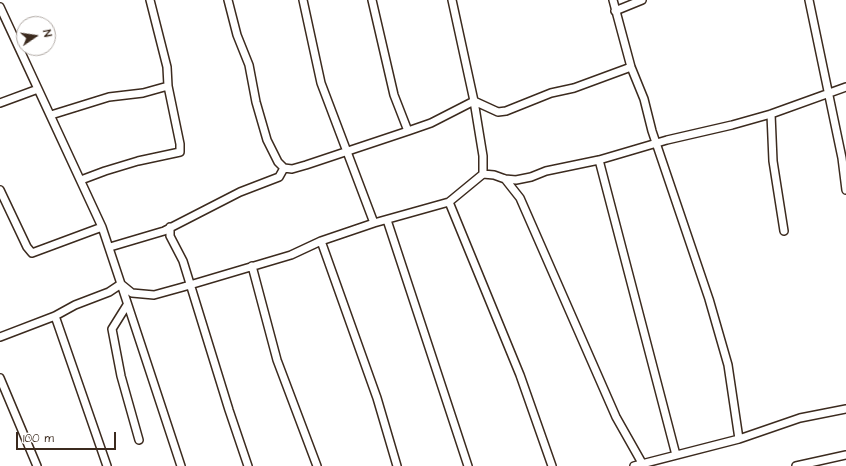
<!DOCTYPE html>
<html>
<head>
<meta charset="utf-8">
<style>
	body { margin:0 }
	#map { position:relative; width:846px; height:466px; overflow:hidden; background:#fff; font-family:"Architects Daughter",sans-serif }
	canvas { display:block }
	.north { position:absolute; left:16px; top:16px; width:40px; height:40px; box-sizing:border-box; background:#fff; border:1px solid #b1aaa5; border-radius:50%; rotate:77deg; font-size:11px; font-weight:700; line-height:16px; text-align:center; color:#3b2a1e }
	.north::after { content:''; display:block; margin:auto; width:14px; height:18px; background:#3b2a1e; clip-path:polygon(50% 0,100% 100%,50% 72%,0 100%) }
	.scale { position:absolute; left:16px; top:432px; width:100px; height:18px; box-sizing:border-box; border:2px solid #3b2a1e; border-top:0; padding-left:5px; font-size:12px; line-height:14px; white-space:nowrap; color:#3b2a1e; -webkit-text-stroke:3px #fff; paint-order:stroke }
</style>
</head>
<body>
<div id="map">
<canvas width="846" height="466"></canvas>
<div class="north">N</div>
<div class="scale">100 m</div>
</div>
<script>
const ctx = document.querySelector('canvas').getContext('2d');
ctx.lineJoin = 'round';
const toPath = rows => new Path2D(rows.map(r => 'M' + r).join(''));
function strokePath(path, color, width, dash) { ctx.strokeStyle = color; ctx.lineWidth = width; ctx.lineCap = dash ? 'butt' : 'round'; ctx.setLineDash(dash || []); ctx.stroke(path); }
const minor = toPath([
	[228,0,237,35,249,65,256,102,267,140,278,162,284,168,292,169,306,165,408,131],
	[303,0,321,83,374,223],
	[372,0,394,95,408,131,431,123,474,101,498,112,506,111,551,93,574,88,631,67],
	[452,0,474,101,483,156,483,174,494,175,505,179,516,180,531,177,546,171,599,160,667,140,732,125,771,114,846,87],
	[613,0,631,67,644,99,652,131,709,299,728,365,739,439],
	[809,0,842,158,846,190],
	[0,7,102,227,121,284,132,293,154,295,183,287,291,255,321,241,374,223,449,202,483,174],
	[615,11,642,0],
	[0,103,38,89],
	[771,114,773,161,784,231],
	[51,115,109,97,143,93,168,86],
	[599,160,676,455],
	[505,179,520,198,616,417,642,463],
	[81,180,105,171,138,161,180,152,180,144,168,86,167,67,150,0],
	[0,190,27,247,32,253,102,227],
	[449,202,520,375,552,466],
	[387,220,468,466],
	[170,227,170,236,183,261,229,410,248,466],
	[321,241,377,398,397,466],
	[110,247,164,231,240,192,279,177,284,168],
	[252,266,277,360,317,466],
	[127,305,112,329,121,376,139,440],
	[55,316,107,466],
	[0,337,55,316,75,305,109,292,121,284,181,466],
	[0,378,37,466],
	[634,466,739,439,800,418,846,409],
	[796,466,846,455]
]);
strokePath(minor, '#3b2a1e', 10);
strokePath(minor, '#fff', 7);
</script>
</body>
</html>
